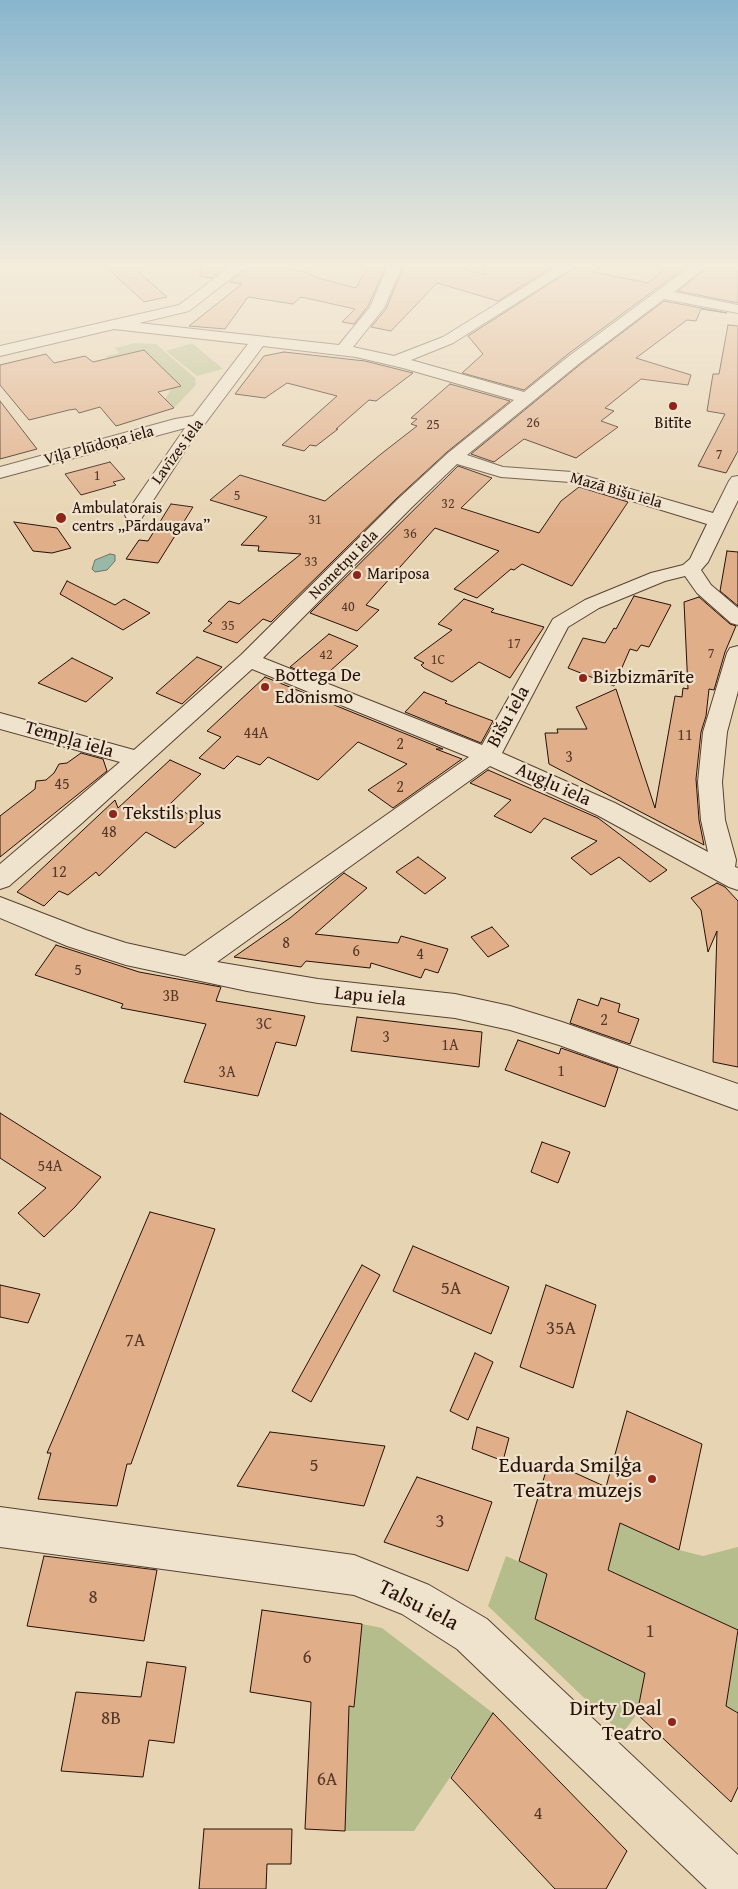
<!DOCTYPE html>
<html>
<head>
<meta charset="utf-8">
<style>
	body { margin:0 }
	canvas { display:block; background:#e7d4b2 }
</style>
</head>
<body>
<canvas width="738" height="1889"></canvas>
<script>
const ctx = document.querySelector('canvas').getContext('2d');
ctx.lineJoin = 'round';
function fill(path, color) { ctx.fillStyle = color; ctx.fill(path, 'evenodd'); }
const toPath = rows => new Path2D(rows.map(r => 'M' + r).join(''));
function strokePath(path, color, width, dash) { ctx.strokeStyle = color; ctx.lineWidth = width; ctx.lineCap = dash ? 'butt' : 'round'; ctx.setLineDash(dash || []); ctx.stroke(path); }
function write(font, color, halo, rows, align = 'center') {
  ctx.font = font + ' "Gentium Book Plus",serif'; ctx.lineWidth = 4.5; ctx.setLineDash([]); ctx.textBaseline = 'middle'; ctx.strokeStyle = halo; ctx.fillStyle = color; for (const [text, x, y, turn = 0] of rows) {
    ctx.save(); ctx.translate(x, y); ctx.rotate((+turn || 0) * Math.PI / 180); ctx.textAlign = isNaN(turn) ? turn : align; if (halo) ctx.strokeText(text, 0, 0); ctx.fillText(text, 0, 0); ctx.restore();
  }
}
fill(toPath([
	[135,343,156,344,195,378,196,385,174,408,165,399,171,389,180,386,144,350,115,357,117,367,106,356,119,353,115,348],
	[192,343,223,369,197,376,166,351],
	[620,1523,679,1550,703,1556,738,1547,738,1630,608,1570],
	[506,1556,547,1574,645,1673,637,1714,622,1734,488,1606],
	[362,1624,382,1628,493,1713,414,1831,345,1831,311,1702,354,1707],
	[738,1633,738,1713,726,1706]
]), '#b6bd8c');
const water = toPath([
	[110,554,115,555,115,561,107,570,95,572,92,569,95,560,110,554]
]);
fill(water, '#98b9a7');
strokePath(water, '#6b7567', 1);
const building = toPath([
	[105,266,132,266,167,297,144,302,105,266],
	[201,266,227,266,211,278,200,276,201,266],
	[249,266,276,266,303,271,318,278,356,288,368,266,386,266,368,306,354,324,342,322,355,309,301,297,293,304,248,297,225,329,189,326,242,284,230,282,249,266],
	[404,266,453,266,484,275,485,266,554,266,498,301,437,283,391,331,371,327,386,309,404,266],
	[577,266,603,266,594,272,648,283,669,266,687,266,568,354,524,390,462,373,483,354,468,336,577,266],
	[709,266,724,266,738,270,738,303,678,291,709,266],
	[664,301,727,313,701,309,696,321,687,320,636,358,691,375,688,385,641,379,605,408,614,411,601,421,618,427,576,458,524,439,494,462,471,454,582,363,664,301],
	[728,325,738,326,738,451,726,473,698,466,725,414,707,411,713,374,719,374,728,325],
	[144,350,181,386,158,392,174,408,116,426,100,407,79,413,76,409,69,410,29,420,0,385,0,365,46,354,54,363,85,356,93,362,144,350],
	[284,352,365,361,413,373,376,401,369,400,336,429,338,429,316,446,310,445,304,451,282,445,337,396,287,383,265,398,235,394,264,356,284,352],
	[450,384,510,401,447,452,397,498,271,622,263,619,237,643,203,631,212,623,208,621,229,601,239,604,301,554,258,551,259,546,241,545,267,517,210,500,240,475,325,501,381,454,417,426,411,424,417,419,411,418,450,384],
	[0,401,37,449,0,459,0,401],
	[110,462,125,479,113,482,116,485,81,495,65,474,110,462],
	[458,466,492,478,461,508,539,533,561,501,579,487,628,502,572,586,522,564,514,570,511,569,477,598,454,589,499,551,435,528,366,605,379,610,357,631,310,613,458,466],
	[171,504,193,507,158,563,126,559,139,540,148,541,171,504],
	[14,522,57,528,71,548,52,553,33,551,14,522],
	[727,551,738,552,738,606,720,591,727,551],
	[67,581,115,605,124,599,150,613,123,630,60,594,67,581],
	[634,596,671,605,649,647,641,645,637,651,630,649,614,686,568,668,583,638,605,643,614,628,616,629,634,596],
	[699,597,730,624,736,626,725,652,714,690,709,689,706,716,701,732,696,779,699,820,704,845,549,764,545,733,558,733,557,729,587,729,576,707,616,689,655,808,675,696,682,697,683,688,688,689,684,602,699,597],
	[464,599,494,609,491,612,544,627,510,678,479,662,452,682,424,668,421,665,424,663,414,658,452,630,438,624,464,599],
	[329,634,358,646,321,679,290,667,329,634],
	[197,657,222,667,182,704,156,693,197,657],
	[72,658,113,678,86,702,38,683,72,658],
	[265,677,443,749,436,749,462,759,393,808,368,790,407,764,358,742,318,780,268,757,260,765,237,756,224,769,199,758,221,737,207,731,265,677],
	[424,692,447,701,445,703,493,721,481,743,405,712,424,692],
	[81,753,103,759,107,771,0,857,0,816,35,789,36,781,46,780,54,773,59,764,67,763,81,753],
	[170,760,201,774,170,804,204,823,175,848,146,832,99,876,96,872,68,895,59,891,44,906,17,892,115,800,118,808,170,760],
	[488,770,598,818,667,870,650,882,619,857,591,875,571,858,597,841,544,818,531,833,494,816,511,800,470,783,488,770],
	[418,857,446,878,425,894,396,872,418,857],
	[344,873,367,888,315,934,398,943,401,936,448,949,438,973,425,969,421,978,371,963,370,968,306,961,301,967,234,957,290,918,344,873],
	[717,883,725,887,738,901,738,1067,713,1062,717,931,708,952,701,910,691,898,717,883],
	[492,927,509,946,488,957,471,937,492,927],
	[56,945,139,972,221,987,216,1001,305,1016,296,1046,276,1042,258,1096,184,1082,206,1024,121,1008,123,1004,35,975,56,945],
	[601,998,620,1004,618,1012,639,1019,630,1044,570,1023,578,999,598,1006,601,998],
	[357,1017,482,1032,479,1067,351,1051,357,1017],
	[518,1040,559,1054,561,1048,618,1068,605,1107,505,1070,518,1040],
	[0,1113,101,1177,75,1207,44,1237,18,1213,46,1188,0,1158,0,1113],
	[542,1142,570,1152,558,1183,531,1172,542,1142],
	[150,1212,215,1229,131,1464,127,1464,117,1506,38,1499,51,1453,47,1453,150,1212],
	[413,1246,509,1287,491,1334,393,1291,413,1246],
	[362,1265,380,1275,311,1402,292,1391,362,1265],
	[0,1285,40,1294,28,1323,0,1317,0,1285],
	[546,1285,596,1305,573,1388,520,1367,546,1285],
	[475,1353,493,1362,468,1420,450,1411,475,1353],
	[627,1411,702,1444,679,1550,620,1523,608,1570,738,1630,726,1706,738,1713,738,1787,731,1802,637,1714,645,1673,535,1619,547,1574,519,1561,549,1461,606,1487,627,1411],
	[477,1427,509,1438,503,1461,472,1449,477,1427],
	[270,1432,385,1446,364,1506,237,1486,270,1432],
	[417,1477,492,1502,468,1571,384,1542,417,1477],
	[44,1556,157,1570,144,1641,27,1626,44,1556],
	[262,1610,362,1624,354,1707,349,1706,345,1831,305,1829,311,1702,250,1692,262,1610],
	[147,1662,186,1667,174,1743,149,1740,143,1777,61,1771,76,1692,141,1697,147,1662],
	[493,1713,627,1851,606,1889,555,1889,451,1778,493,1713],
	[204,1829,292,1829,291,1864,267,1864,266,1889,199,1889,204,1829]
]);
fill(building, '#e0ae89');
strokePath(building, '#271007', 1);
const street = toPath([
	[231,266,247,266,189,311,139,323,339,345,370,307,388,266,402,266,384,308,353,347,394,356,443,337,558,266,575,266,453,343,411,360,524,392,569,356,691,266,707,266,674,292,738,305,738,313,664,299,581,362,467,455,503,467,572,472,713,513,729,481,732,477,738,476,738,500,708,562,701,570,711,585,738,608,738,625,731,623,697,593,685,576,665,581,599,608,568,627,502,753,615,803,708,852,701,820,698,782,703,732,727,653,730,648,738,646,738,691,727,732,722,782,725,820,736,860,735,867,738,868,738,890,729,887,597,815,490,766,217,962,318,979,455,994,510,1006,562,1022,738,1084,738,1110,559,1045,510,1030,455,1018,318,1003,247,991,126,965,67,946,0,918,0,897,86,930,126,943,185,956,469,757,252,669,82,823,9,886,0,889,0,864,120,762,0,729,0,713,134,750,241,655,398,499,448,453,514,400,403,368,356,357,263,346,189,445,141,519,134,521,127,519,125,515,185,428,0,478,0,467,175,419,193,416,248,344,114,329,0,356,0,346,179,305,231,266],
	[457,464,501,477,570,482,707,524,690,559,683,565,651,573,585,600,553,619,482,745,263,658,412,507,457,464],
	[0,1507,354,1555,429,1585,487,1619,738,1855,738,1889,707,1889,457,1649,402,1614,354,1595,0,1547,0,1507]
]);
strokePath(street, '#574132', 2);
fill(street, '#efe3cd');
const sky = ctx.createLinearGradient(0, 0, 0, 531);
sky.addColorStop(0, '#88b6ce');
sky.addColorStop(0.5, '#f4ecdc');
sky.addColorStop(1, '#f4ecdc00');
ctx.fillStyle = sky;
ctx.fillRect(0, 0, 738, 531);
for (const [x, y, r, color] of [
	[673,406,5,"#8f2418"],
	[61,518,6,"#8f2418"],
	[357,575,5,"#8f2418"],
	[583,678,5,"#8f2418"],
	[265,687,5,"#8f2418"],
	[113,814,5,"#8f2418"],
	[652,1479,5,"#8f2418"],
	[672,1722,5,"#8f2418"]
]) { const dot = new Path2D(); dot.arc(x, y, r, 0, 2 * Math.PI); ctx.fillStyle = color; ctx.fill(dot); strokePath(dot, '#efe3cd', 2); }
write('14px', '#553828', null, [
	["26",533,423],
	["25",433,425],
	["7",719,455],
	["1",97,476],
	["5",237,496],
	["32",448,504],
	["31",315,520],
	["36",410,534],
	["33",311,562],
	["40",348,607],
	["35",228,626],
	["17",514,644],
	["7",711,654],
	["42",326,655],
	["1C",438,660]
]);
write('16px', '#271007', '#efe3cd', [
	["Bitīte",673,424,"center"],
	["Ambulatorais",72,509],
	["centrs „Pārdaugava”",72,527],
	["Mariposa",367,575]
], 'left');
write('16px', '#271007', '#efe3cd', [
	["Viļa Plūdoņa iela",99,446,-15],
	["Lavīzes iela",178,452,-54],
	["Mazā Bišu iela",616,491,16],
	["Nometņu iela",344,565,-45]
]);
write('16px', '#553828', null, [
	["44A",256,734],
	["11",685,736],
	["2",400,745],
	["3",569,758],
	["45",62,785],
	["2",400,788],
	["48",109,833],
	["12",59,873],
	["8",286,944],
	["6",356,952],
	["4",420,955],
	["5",78,971],
	["3B",171,997],
	["2",604,1021],
	["3C",264,1025],
	["3",386,1038],
	["1A",450,1046],
	["1",561,1072],
	["3A",227,1073],
	["54A",50,1167]
]);
write('19px', '#271007', '#efe3cd', [
	["Bottega De",275,676],
	["Edonismo",275,698],
	["Bizbizmārīte",593,678],
	["Tekstils plus",123,814]
], 'left');
write('19px', '#271007', '#efe3cd', [
	["Bišu iela",509,717,-61],
	["Tempļa iela",69,740,16],
	["Augļu iela",553,785,24],
	["Lapu iela",370,997,6]
]);
write('19px', '#553828', null, [
	["5A",451,1289],
	["35A",561,1329],
	["7A",135,1341],
	["5",314,1466],
	["3",440,1522],
	["8",93,1598],
	["1",650,1632],
	["6",307,1658],
	["8B",111,1719],
	["6A",327,1780],
	["4",538,1814]
]);
write('22px', '#271007', '#efe3cd', [
	["Eduarda Smiļģa",642,1466],
	["Teātra muzejs",642,1491],
	["Dirty Deal",662,1709],
	["Teatro",662,1734]
], 'right');
write('22px', '#271007', '#efe3cd', [
	["Talsu iela",418,1606,27]
]);
</script>
</body>
</html>
